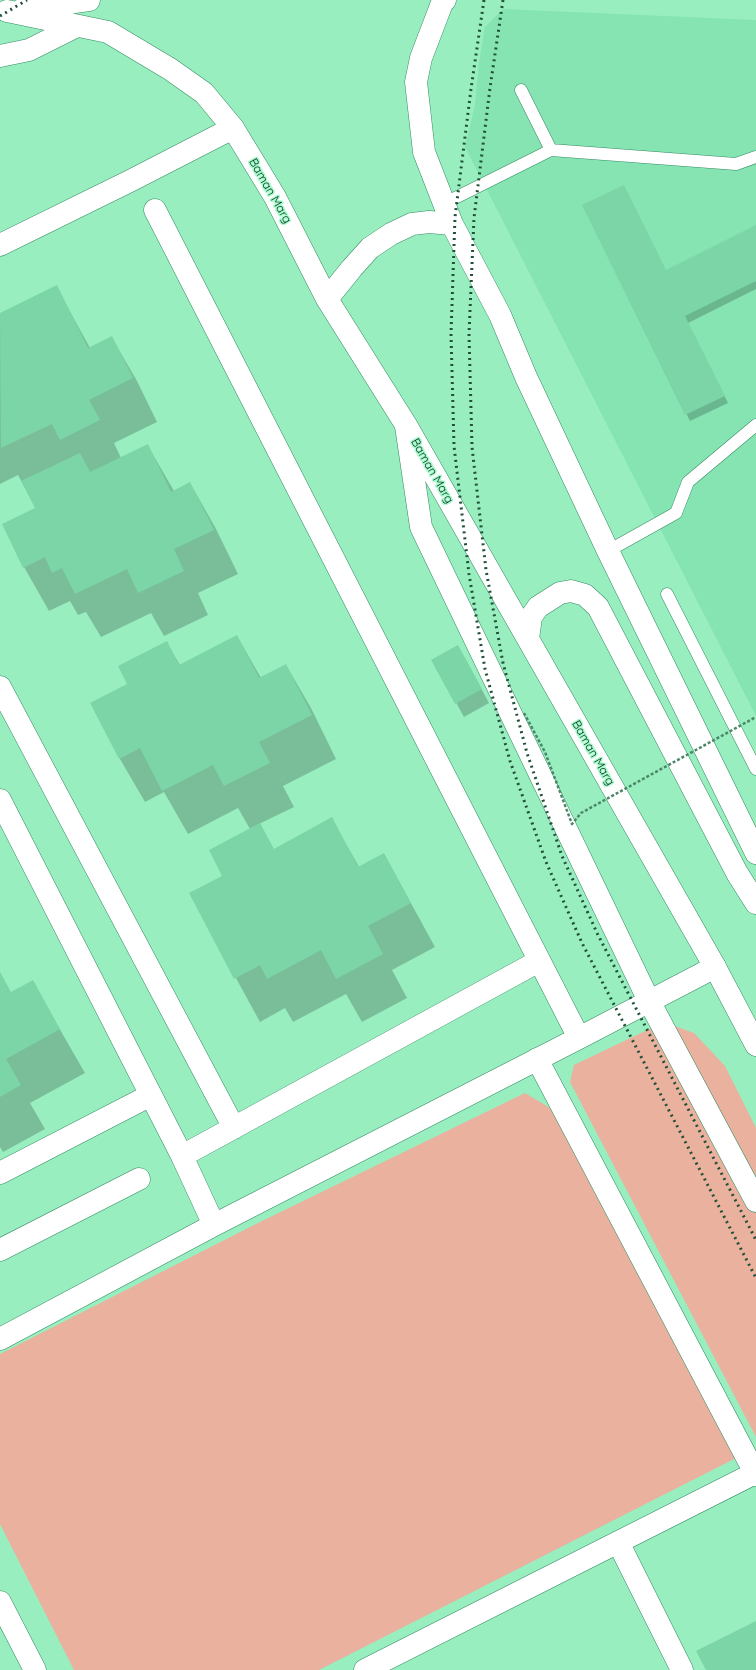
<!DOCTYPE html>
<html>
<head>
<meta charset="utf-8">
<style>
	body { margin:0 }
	canvas { display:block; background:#98eebf }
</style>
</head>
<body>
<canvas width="756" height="1670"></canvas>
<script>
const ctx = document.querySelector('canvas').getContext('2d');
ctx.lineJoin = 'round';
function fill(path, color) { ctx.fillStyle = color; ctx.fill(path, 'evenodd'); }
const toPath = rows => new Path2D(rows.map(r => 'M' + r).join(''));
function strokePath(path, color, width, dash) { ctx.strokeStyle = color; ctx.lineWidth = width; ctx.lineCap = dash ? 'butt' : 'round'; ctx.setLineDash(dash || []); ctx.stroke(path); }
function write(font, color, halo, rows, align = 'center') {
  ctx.font = font + ' Quicksand,sans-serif'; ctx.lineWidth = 3; ctx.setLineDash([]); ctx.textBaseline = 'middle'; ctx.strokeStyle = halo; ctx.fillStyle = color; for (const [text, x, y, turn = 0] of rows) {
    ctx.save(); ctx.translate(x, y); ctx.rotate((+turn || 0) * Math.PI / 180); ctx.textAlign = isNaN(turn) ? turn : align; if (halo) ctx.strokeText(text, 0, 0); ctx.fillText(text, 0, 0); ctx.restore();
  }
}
fill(toPath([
	[503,9,756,20,756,716,465,147,475,105,479,62,485,27]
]), '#85e4b2');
fill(toPath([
	[664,1022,694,1033,725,1066,756,1128,756,1437,570,1082,574,1065],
	[525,1093,562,1115,740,1456,319,1670,74,1670,0,1524,0,1354,258,1223]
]), '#eab19e');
fill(toPath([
	[583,206,666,271,756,227,756,289,688,323,728,403,690,421],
	[56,286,90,348,112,338,137,381,157,422,114,443,121,458,148,446,174,491,190,483,215,527,238,574,198,593,208,615,164,636,151,613,101,637,86,612,78,615,70,601,49,611,24,567,36,508,18,475,0,484,0,314],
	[237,636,261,678,286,665,311,708,336,759,283,786,294,807,259,824,274,850,332,819,359,867,384,854,435,947,392,970,407,998,362,1022,346,994,293,1022,285,1008,260,1022,190,894,224,876,250,829,238,808,188,834,164,792,145,802,120,759,128,685,167,643,180,665],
	[466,660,489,703,464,717,433,661],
	[0,973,11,993,32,981,85,1073,30,1103,45,1129,3,1152,0,1147]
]), '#0003');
fill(toPath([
	[624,185,666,270,756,225,756,281,685,316,725,396,685,415,582,205],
	[57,285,88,348,112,336,133,378,89,400,100,420,60,440,52,424,1,448,0,313],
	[148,444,171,492,190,482,214,530,174,549,184,571,138,593,127,569,75,594,62,568,52,573,45,557,23,568,2,524,35,508,21,481,80,453,90,472],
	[237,635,259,678,286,664,312,715,259,742,270,763,224,786,213,765,162,791,140,748,119,759,90,703,127,684,118,666,167,641,179,665],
	[458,645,482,689,455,704,431,660],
	[332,817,358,867,384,853,411,903,368,926,383,954,336,979,321,950,267,979,260,965,234,979,189,893,222,876,209,850,260,823,274,849],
	[0,972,11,992,33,980,60,1029,6,1059,21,1085,0,1097],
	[756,1621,756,1670,706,1670,696,1651]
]), '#7bd5a6');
const service = toPath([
	[521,90,551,150],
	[453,199,551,150,736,164,756,157],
	[608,551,676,513,688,482,756,425],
	[667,594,756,769]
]);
const minor = toPath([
	[0,56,29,50,77,26],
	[155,210,579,1038],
	[0,245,130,181,233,128],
	[406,426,421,527,649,1001,756,1201],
	[0,687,234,1128],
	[0,800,182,1156,214,1225],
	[537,1059,756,1475],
	[182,1156,539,961],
	[0,1173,151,1095],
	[0,1250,139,1179],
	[0,1339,214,1225,579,1038,715,967],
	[618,1542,682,1670],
	[0,1602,35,1670],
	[365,1670,755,1473]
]);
const secondary = toPath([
	[445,0,442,3,421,58,416,82,424,152,452,224,500,315,526,377,608,551,756,853],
	[23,9,89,0],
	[7,11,108,32,170,69,204,93,233,128,275,197,327,299,406,425,528,639,715,967,756,1045],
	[327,299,352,268,370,248,391,234,412,224,429,222,452,224],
	[528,639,531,617,538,607,560,593,571,591,585,595,598,607,737,873,756,903]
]);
strokePath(service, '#348b62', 13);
strokePath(minor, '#348b62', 23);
strokePath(secondary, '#348b62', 23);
strokePath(service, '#fff', 12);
strokePath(minor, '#fff', 22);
strokePath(secondary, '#fff', 22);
strokePath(toPath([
	[484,0,471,89,455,217,451,334,454,446,469,574,485,669,510,761,546,862,582,943,756,1278],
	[503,0,490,88,474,218,469,334,472,447,486,570,503,663,527,753,562,856,598,935,756,1240],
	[0,16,27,0]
]), '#225039', 3, [2, 4]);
strokePath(toPath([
	[524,713,545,752,572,824,581,813,756,717]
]), '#4b8768', 2.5, [3, 2]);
write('12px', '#0a301e', '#a5fbcc', [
	["Baman Marg",270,191,60],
	["Baman Marg",432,471,60],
	["Baman Marg",593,753,60]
]);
</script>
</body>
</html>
